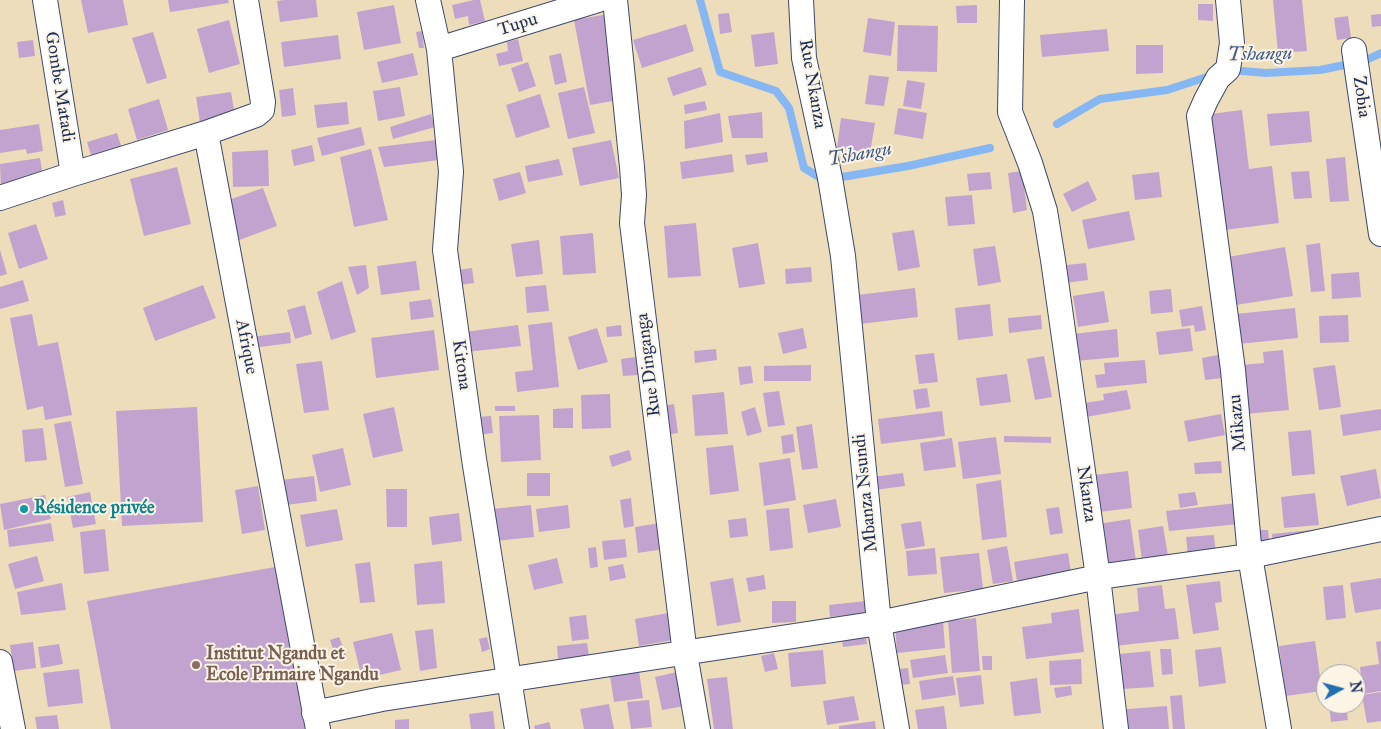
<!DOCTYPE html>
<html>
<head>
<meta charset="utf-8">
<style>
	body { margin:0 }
	#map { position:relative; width:1381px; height:729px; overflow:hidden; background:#edb; font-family:"IM FELL Great Primer",serif }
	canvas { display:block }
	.north { position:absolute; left:1316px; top:664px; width:50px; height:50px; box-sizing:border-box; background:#fcf5e5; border:1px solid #a2a6af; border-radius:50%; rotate:83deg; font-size:14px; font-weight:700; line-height:20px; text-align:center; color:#1b2f5e }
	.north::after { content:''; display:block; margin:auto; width:18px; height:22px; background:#1f6fb2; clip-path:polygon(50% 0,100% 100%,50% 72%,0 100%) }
</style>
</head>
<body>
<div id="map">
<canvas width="1381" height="729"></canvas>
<div class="north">N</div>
</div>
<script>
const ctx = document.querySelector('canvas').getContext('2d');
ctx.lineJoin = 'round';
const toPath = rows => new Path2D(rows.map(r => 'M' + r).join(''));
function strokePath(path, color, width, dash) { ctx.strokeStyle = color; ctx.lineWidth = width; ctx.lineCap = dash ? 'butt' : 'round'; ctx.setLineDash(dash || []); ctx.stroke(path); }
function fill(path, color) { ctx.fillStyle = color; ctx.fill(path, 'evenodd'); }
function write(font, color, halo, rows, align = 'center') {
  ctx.font = font + ' "IM FELL Great Primer",serif'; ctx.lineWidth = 4; ctx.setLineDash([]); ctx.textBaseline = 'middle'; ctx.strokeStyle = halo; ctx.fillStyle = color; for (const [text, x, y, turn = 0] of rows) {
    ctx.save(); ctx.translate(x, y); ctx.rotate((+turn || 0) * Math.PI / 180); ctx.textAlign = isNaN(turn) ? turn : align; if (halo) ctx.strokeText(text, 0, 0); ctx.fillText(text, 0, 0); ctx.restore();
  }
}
strokePath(toPath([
	[700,0,720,72,776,91,789,108,804,168,824,180,908,166,990,148],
	[1231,70,1266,73,1320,70,1364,61,1381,53],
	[1057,124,1100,99,1167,90,1213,75]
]), '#86b7f2', 8);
fill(toPath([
	[81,0,123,0,128,25,88,33],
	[168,0,228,0,229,3,170,12],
	[285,0,316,0,318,17,280,22,277,1],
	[474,0,480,0,485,21,469,25,468,16,455,19,452,5],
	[1273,0,1302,0,1307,51,1278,53],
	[1198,4,1213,4,1213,21,1198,20],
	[394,5,401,43,364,50,357,12],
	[977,5,977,23,957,23,956,6],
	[729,13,732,32,720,34,718,14],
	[608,14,624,99,590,105,574,20],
	[1381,14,1381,26,1372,27,1371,15],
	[1348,16,1351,38,1337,40,1334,18],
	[868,18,895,22,891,56,863,52],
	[229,20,240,64,209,73,197,29],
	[686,24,694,51,642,68,633,40],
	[898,25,938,26,937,72,897,71],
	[1107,29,1109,51,1042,57,1040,35],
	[422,31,424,48,419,48,416,32],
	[153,32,167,78,147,84,132,38],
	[774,32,778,64,755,67,751,35],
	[338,35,341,59,284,67,281,42],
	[518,39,523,61,499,66,496,54,508,51,507,42],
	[33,40,35,56,19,58,17,42],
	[1136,45,1163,45,1163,73,1136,74],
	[413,53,418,75,382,83,377,62],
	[561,53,567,82,555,85,549,56],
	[528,62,536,86,519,92,511,68],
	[701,67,707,85,673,96,667,78],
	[869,75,889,77,884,106,865,104],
	[907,80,925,83,921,109,903,106],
	[400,87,405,116,378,121,373,91],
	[584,87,595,133,568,139,558,93],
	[293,88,296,115,282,117,279,90],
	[231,92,235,116,200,122,196,97],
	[540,94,550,127,516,138,506,105],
	[159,99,168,130,137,140,128,109],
	[705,101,707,110,685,114,684,105],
	[347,102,349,124,317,128,314,105],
	[898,108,927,113,923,139,894,134],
	[1242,110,1249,169,1272,166,1279,223,1217,231,1203,115],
	[1309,111,1312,142,1270,146,1267,114],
	[762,112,763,138,732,138,728,116],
	[720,113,723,142,685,149,684,121],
	[431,114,435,127,393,139,390,127],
	[841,118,875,123,870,153,837,148],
	[39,124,43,151,27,154,26,149,0,153,0,130],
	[361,127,365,145,322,156,317,138],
	[117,133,124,155,94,165,87,142],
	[436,140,439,160,384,167,378,147],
	[611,140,619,178,580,186,572,148],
	[312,145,315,161,294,166,291,150],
	[371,149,388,220,354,227,340,157],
	[268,150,269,186,233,187,232,152],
	[767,152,768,162,747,165,745,155],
	[732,154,734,172,682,179,680,162],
	[1345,157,1349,201,1330,202,1326,159],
	[40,158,44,183,1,189,0,164],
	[559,159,563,175,528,182,525,166],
	[177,167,191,224,144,236,130,179],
	[1022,171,1027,210,1013,213,1008,173],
	[1309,171,1312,198,1294,199,1291,172],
	[520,172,526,193,499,201,493,179],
	[990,172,992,189,969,191,967,174],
	[1159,172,1162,197,1135,200,1132,175],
	[1088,181,1097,200,1072,212,1063,194],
	[263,188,277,226,234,242,223,202],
	[972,195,975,224,948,226,945,197],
	[63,200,66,215,55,217,52,203],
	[1129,211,1135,240,1088,249,1082,220],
	[696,223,701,276,668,278,664,226],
	[36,224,48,259,19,269,8,233],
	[914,230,920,267,898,271,892,233],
	[593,233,596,273,563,275,560,236],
	[539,240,543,274,516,277,511,244],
	[758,243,765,284,739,288,732,248],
	[1320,243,1325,291,1311,292,1306,245],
	[995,246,1001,282,978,286,973,249],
	[1285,247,1293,296,1236,305,1228,257],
	[0,250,7,274,0,276],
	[416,261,420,290,381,295,377,266],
	[1086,263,1088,280,1058,284,1057,266],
	[366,265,369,288,357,295,348,267],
	[811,267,812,282,786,284,785,269],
	[472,268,474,283,459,285,458,270],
	[1359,272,1361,297,1332,299,1331,274],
	[23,280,29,301,0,309,0,287],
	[342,281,356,332,331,340,317,292],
	[203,285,216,318,155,341,143,308],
	[546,285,549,311,527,313,525,287],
	[915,288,918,317,860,324,857,295],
	[1171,289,1173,312,1151,314,1149,291],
	[1104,291,1109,322,1078,327,1073,296],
	[431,299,434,317,411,320,409,302],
	[990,304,993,336,958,340,955,308],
	[305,305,312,334,295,339,287,310],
	[1202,306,1206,330,1195,332,1194,325,1182,327,1179,310],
	[1295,308,1298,338,1238,344,1235,314],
	[32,314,38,346,58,342,72,415,45,420,43,406,27,410,10,318],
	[1041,315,1042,329,1009,333,1008,318],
	[1348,315,1349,342,1320,343,1319,316],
	[552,322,559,387,517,392,515,372,533,370,528,325],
	[518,325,521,346,466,352,464,332],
	[621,325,622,336,607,337,606,327],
	[597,328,608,362,578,370,568,337],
	[803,328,807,348,783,354,778,333],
	[1190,328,1193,351,1159,355,1156,332],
	[1117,329,1119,357,1076,361,1073,334],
	[434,330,439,370,376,378,371,338],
	[290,332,291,343,252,348,251,337],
	[716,349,717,360,695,363,694,351],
	[1283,350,1289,410,1245,414,1241,365,1264,363,1263,352],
	[934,353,938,382,919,384,915,355],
	[1218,355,1222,378,1205,380,1202,358],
	[1044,356,1052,397,1035,400,1027,359],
	[636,357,638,375,623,376,621,359],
	[1145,360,1147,383,1097,388,1095,375,1105,374,1104,363],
	[322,361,329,410,304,413,296,364],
	[811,365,811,381,764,381,764,366],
	[1335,365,1341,407,1319,410,1313,368],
	[751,366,753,383,740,385,738,367],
	[1007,374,1011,402,980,406,976,378],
	[927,388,930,407,916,409,913,390],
	[1127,390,1131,409,1086,417,1084,403,1104,400,1103,394],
	[779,391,785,425,768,427,763,393],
	[724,392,728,434,695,436,692,395],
	[610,394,611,428,582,429,581,395],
	[674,404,678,433,666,435,662,406],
	[495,406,515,406,515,411,495,411],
	[197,407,203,522,122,526,116,411],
	[394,407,403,451,373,458,363,414],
	[755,407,762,432,747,436,741,412],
	[573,408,573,428,553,428,553,409],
	[1381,409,1381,430,1343,436,1340,415],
	[942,411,945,436,881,444,878,419],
	[1221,414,1225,435,1188,442,1184,421],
	[539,415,541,460,501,462,499,416],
	[491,416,493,433,479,435,477,417],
	[71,421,83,484,65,487,54,424],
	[812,424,818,468,802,470,796,427],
	[43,428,47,460,25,462,22,430],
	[1311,430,1315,474,1292,476,1288,432],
	[793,434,795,452,783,454,781,436],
	[1004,436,1051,437,1051,443,1004,442],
	[996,437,1001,474,963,479,958,442],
	[952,438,956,467,924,471,920,443],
	[733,445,739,491,710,495,706,448],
	[343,448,351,485,320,492,312,455],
	[629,450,632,460,612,467,609,456],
	[790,458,796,500,764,506,759,463],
	[1221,461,1222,473,1195,474,1194,463],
	[1376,469,1381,498,1347,506,1340,476],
	[1128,471,1132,508,1099,512,1094,475],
	[527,473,550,473,550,496,527,496],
	[903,473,905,486,874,490,872,477],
	[314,476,317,501,286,505,281,480],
	[1001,480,1007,537,982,540,976,484],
	[258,486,265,530,242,534,235,490],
	[386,489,407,489,407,527,387,527],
	[90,492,96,524,73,528,67,497],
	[1195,492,1198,505,1180,508,1178,494],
	[1315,493,1319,525,1284,528,1281,497],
	[45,495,51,519,4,530,0,504],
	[631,498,634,526,624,528,620,500],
	[836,499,841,527,808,533,803,505],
	[1237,503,1239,524,1169,531,1166,511],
	[531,505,534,537,495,541,492,509],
	[568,505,570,528,539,532,536,509],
	[1059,507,1063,533,1050,535,1046,509],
	[789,508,793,548,770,551,766,510],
	[337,509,343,540,306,547,300,515],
	[459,513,462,541,432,545,429,517],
	[746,518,748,536,730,538,728,520],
	[1130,519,1136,561,1104,565,1098,524],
	[921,521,925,546,905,549,901,524],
	[51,523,54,541,9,547,7,530],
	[660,523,664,549,638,553,635,527],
	[1163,526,1168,556,1142,560,1138,530],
	[105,529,109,571,84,574,80,532],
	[1259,530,1268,530,1270,547,1260,548],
	[1311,530,1312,542,1273,545,1272,534],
	[1214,535,1216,555,1188,558,1186,537],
	[625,539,627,557,604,560,602,541],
	[1007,546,1013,581,993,584,987,550],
	[596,547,598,567,590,568,588,548],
	[935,548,937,574,908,576,906,551],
	[979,553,983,589,944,593,940,557],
	[1068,553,1071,572,1017,581,1014,562],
	[37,556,44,581,15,589,8,564],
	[557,558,563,583,534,590,528,565],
	[442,561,445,603,417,605,414,564],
	[370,562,375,602,360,603,355,564],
	[623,564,626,578,610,581,608,567],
	[275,567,305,729,111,729,87,601],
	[764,575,766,589,749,592,746,578],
	[733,578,741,622,717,626,710,582],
	[1381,578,1381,609,1355,613,1350,583],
	[1220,581,1222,602,1215,603,1219,630,1193,634,1186,585],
	[62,583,66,610,21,615,17,592],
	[1162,585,1165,609,1175,608,1179,639,1114,646,1110,615,1139,611,1137,588],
	[1343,585,1346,618,1326,620,1323,587],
	[772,601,796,601,796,622,772,623],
	[866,601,867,613,830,617,829,605],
	[1079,609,1084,652,1026,659,1022,627,1052,623,1051,613],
	[668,613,673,640,639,646,635,619],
	[586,615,589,639,572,641,569,617],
	[976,618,980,671,952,673,948,621],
	[943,620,945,648,897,653,895,624],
	[433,629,437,668,420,671,415,631],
	[865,631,867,644,843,647,841,634],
	[392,633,401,670,362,679,353,642],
	[339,637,347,657,337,661,330,640],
	[487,637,490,649,482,652,479,639],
	[1315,641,1322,691,1286,696,1279,646],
	[1381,641,1381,691,1363,694,1360,667,1379,664,1376,642],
	[33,642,36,668,14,671,10,645],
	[587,643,589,656,558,659,557,646],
	[59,644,63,664,41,668,38,647],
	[1221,647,1226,683,1199,687,1195,650],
	[1160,649,1171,649,1173,674,1162,675],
	[823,650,826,684,791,687,788,653],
	[1150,651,1154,687,1122,689,1119,654],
	[774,653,778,669,765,672,761,656],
	[945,655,948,673,913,678,910,660],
	[982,656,992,656,992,670,983,670],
	[1081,659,1082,684,1050,685,1049,661],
	[908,668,910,684,900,685,898,669],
	[79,669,83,703,48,707,43,673],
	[639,671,643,698,614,702,610,676],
	[677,672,685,706,662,710,655,677],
	[981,675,984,704,960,707,956,678],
	[953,676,956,695,922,700,919,681],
	[727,677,733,729,714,729,707,679],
	[1037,678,1041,713,1014,716,1010,682],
	[1071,686,1072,695,1056,698,1054,688],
	[1381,692,1381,721,1367,723,1362,695],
	[1182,695,1185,729,1173,729,1170,696],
	[854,696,859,720,827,725,823,701],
	[649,700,652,727,631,729,627,702],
	[609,704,614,729,584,729,580,709],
	[1329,704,1346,704,1348,720,1331,722],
	[944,706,947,729,918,729,915,710],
	[1167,706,1169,729,1118,729,1116,710],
	[493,711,495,729,471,729,469,714],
	[57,715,59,729,37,729,35,717],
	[409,719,409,729,395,729,395,720],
	[875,721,876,729,839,729,839,726],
	[549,722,551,729,535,729,534,726]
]), '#c2a3cf');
const minor = toPath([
	[45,0,73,174],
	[428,0,439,49,451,172,445,250,474,459,517,729],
	[615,0,632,167,634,195,632,223,685,654,698,729],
	[801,0,804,58,830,178,843,256,879,623,897,729],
	[1012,0,1010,112,1030,163,1045,211,1053,260,1098,577,1116,729],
	[1228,0,1232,43,1228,69,1218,78,1206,100,1199,116,1233,370,1250,556,1279,729],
	[439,49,598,0],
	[1354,50,1381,234],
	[206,133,318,729],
	[0,198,73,174,206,133,256,115,262,110,263,102,246,0],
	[0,662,13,729],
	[314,713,382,699,879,623,1098,577,1250,556,1381,529]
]);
strokePath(minor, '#3b496c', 26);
strokePath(minor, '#fff', 24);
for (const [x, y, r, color] of [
	[24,509,5,"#0f9aa8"],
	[196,665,5,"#8d6e63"]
]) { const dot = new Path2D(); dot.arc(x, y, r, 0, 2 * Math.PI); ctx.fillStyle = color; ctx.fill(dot); strokePath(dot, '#fcf5e5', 2); }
write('18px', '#1b2f5e', '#fcf5e5', [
	["Tupu",518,25,-17],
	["Rue Nkanza",812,84,80],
	["Gombe Matadi",59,87,81],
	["Zobia",1361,97,82],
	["Afrique",246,347,79],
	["Kitona",461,365,82],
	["Rue Dinganga",649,365,-97],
	["Mikazu",1238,423,-95],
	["Mbanza Nsundi",866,493,-96],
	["Nkanza",1086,494,82]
]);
write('bold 18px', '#0d838f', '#fcf5e5', [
	["Résidence privée",34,509]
], 'left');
write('bold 18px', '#785e54', '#fcf5e5', [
	["Institut Ngandu et",206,655],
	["Ecole Primaire Ngandu",206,676]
], 'left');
write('italic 19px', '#3b588a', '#fcf5e5', [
	["Tshangu",1260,55,-1],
	["Tshangu",860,155,-10]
]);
</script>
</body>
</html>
